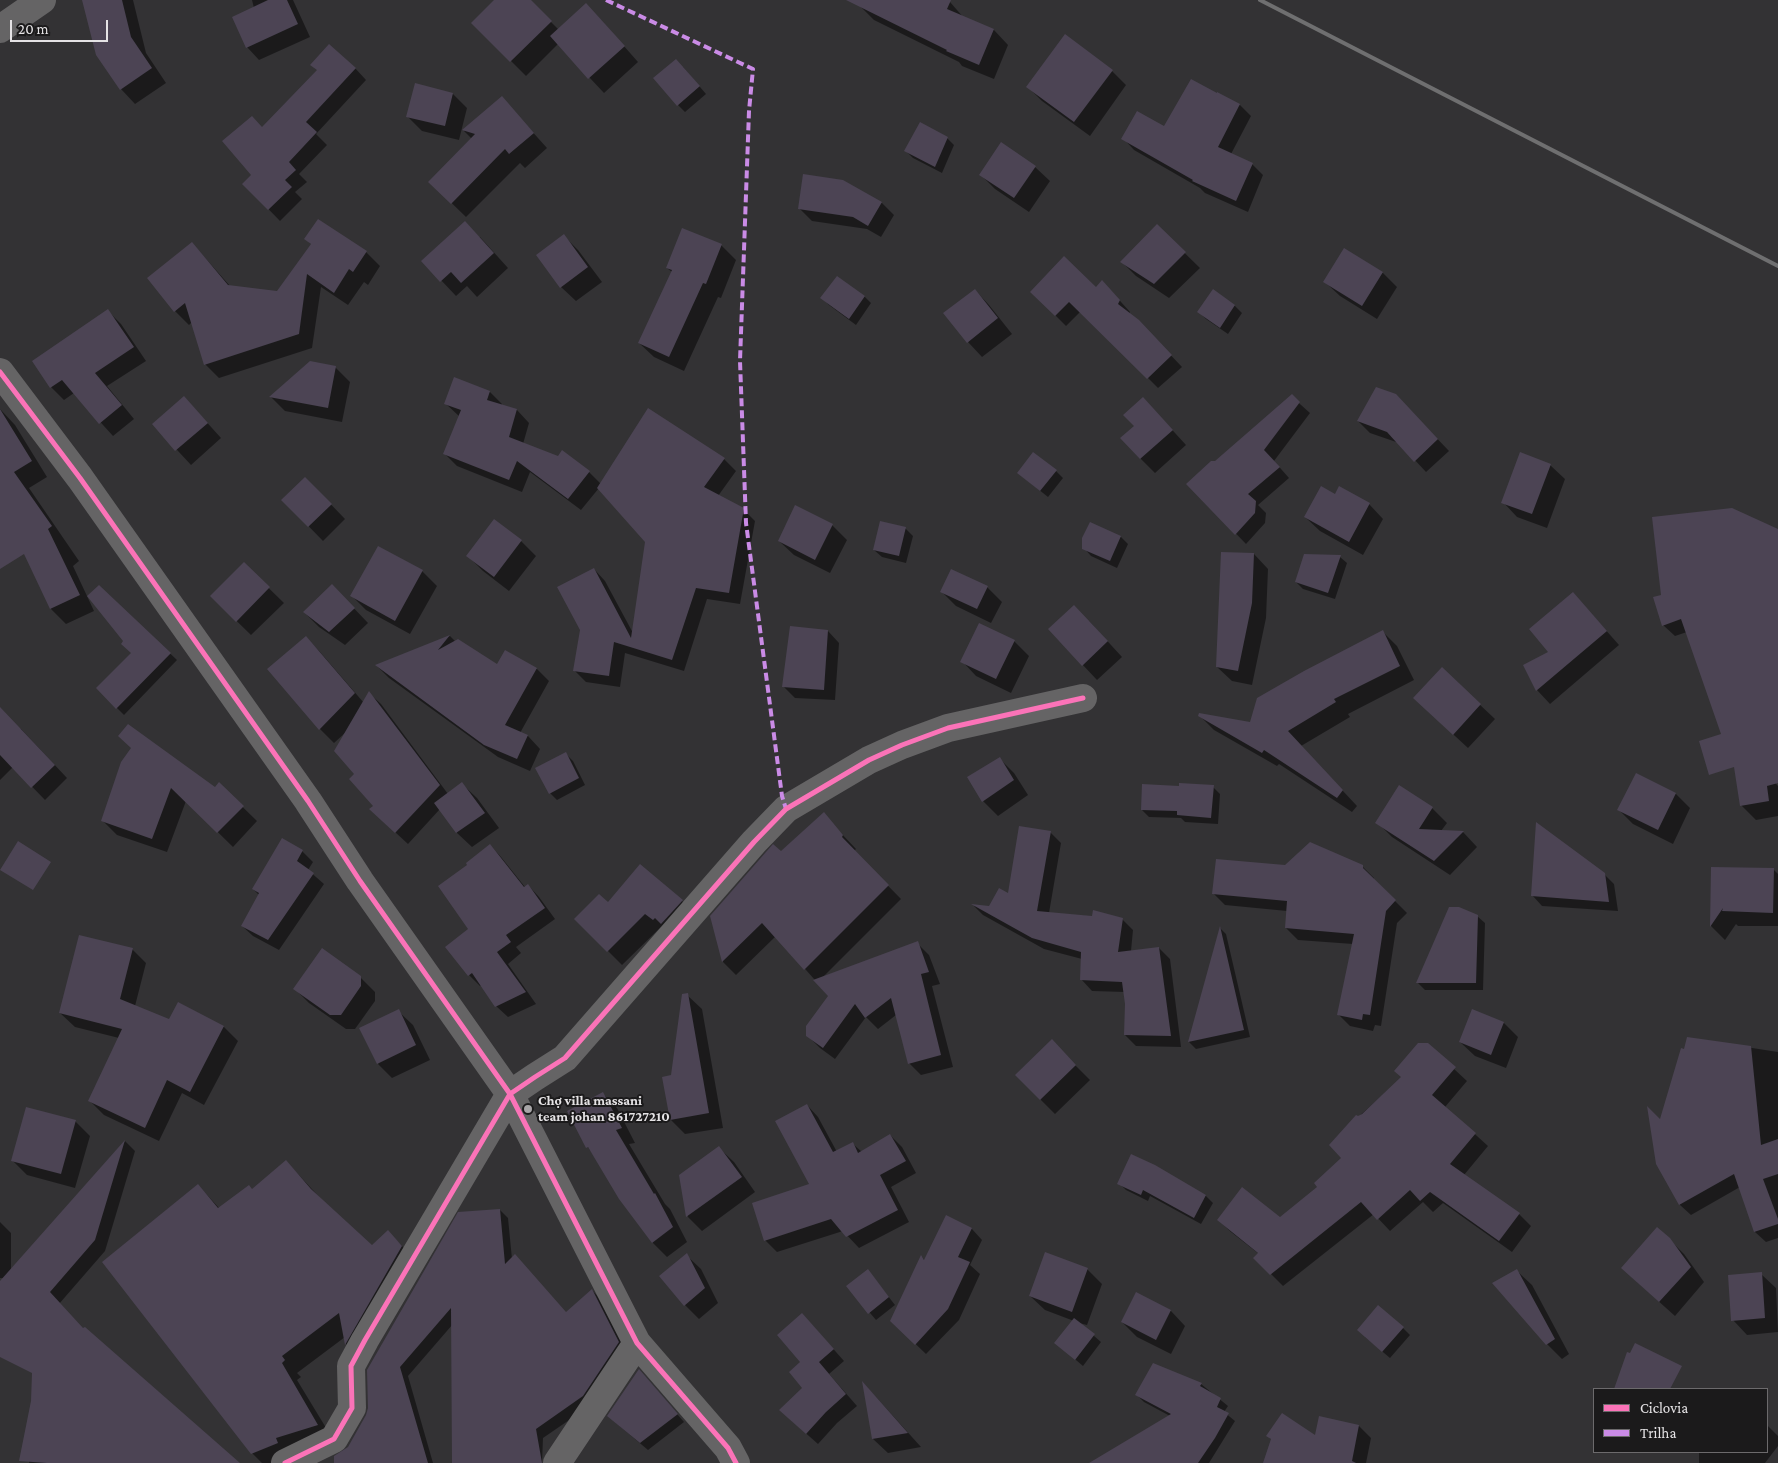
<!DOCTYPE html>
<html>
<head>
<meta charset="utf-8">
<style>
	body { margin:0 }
	#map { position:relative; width:1778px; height:1463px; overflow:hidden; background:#333234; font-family:"Crimson Pro",serif }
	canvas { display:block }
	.legend { position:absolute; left:1593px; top:1388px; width:175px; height:65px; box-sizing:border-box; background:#1b1a1b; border:1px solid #6c6a6c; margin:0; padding:6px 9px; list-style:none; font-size:15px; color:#e5e3e5 }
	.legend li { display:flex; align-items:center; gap:10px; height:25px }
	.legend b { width:25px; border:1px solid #6c6a6c }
	.scale { position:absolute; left:10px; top:20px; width:98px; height:22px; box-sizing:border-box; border:2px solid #e5e3e5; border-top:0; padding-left:6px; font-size:15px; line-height:18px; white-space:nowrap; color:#e5e3e5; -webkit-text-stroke:4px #1b1a1b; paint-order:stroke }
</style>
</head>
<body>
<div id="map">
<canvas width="1778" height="1463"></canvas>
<ul class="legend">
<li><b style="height:6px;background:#fb73b8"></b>Ciclovia</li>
<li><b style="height:6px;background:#ca8be6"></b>Trilha</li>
</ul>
<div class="scale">20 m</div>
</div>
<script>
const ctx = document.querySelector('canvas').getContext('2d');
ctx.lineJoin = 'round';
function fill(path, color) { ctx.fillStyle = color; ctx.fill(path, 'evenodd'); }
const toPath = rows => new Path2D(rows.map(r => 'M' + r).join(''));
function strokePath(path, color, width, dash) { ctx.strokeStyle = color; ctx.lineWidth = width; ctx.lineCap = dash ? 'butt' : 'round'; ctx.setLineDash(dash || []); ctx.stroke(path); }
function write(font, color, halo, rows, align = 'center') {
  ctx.font = font + ' "Crimson Pro",serif'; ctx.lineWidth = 4; ctx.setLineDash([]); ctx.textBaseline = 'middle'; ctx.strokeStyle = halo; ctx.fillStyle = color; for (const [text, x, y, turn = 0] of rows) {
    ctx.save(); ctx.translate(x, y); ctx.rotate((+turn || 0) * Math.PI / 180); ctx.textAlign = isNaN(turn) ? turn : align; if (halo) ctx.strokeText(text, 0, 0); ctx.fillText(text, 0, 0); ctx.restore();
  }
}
fill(toPath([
	[83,0,133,0,146,53,166,83,135,104,121,89],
	[252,0,293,0,310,37,259,60,247,47,254,8],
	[496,0,529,0,559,30,601,20,638,62,604,93,558,44,526,76,473,23],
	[863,0,946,0,950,2,964,18,994,30,1008,45,994,79,962,66,959,62,874,20,860,6],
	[683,67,706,94,685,112,678,105],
	[355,68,366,80,316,134,327,145,299,174,307,182,295,192,302,199,280,221,244,184,252,175,262,128],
	[1112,71,1126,85,1090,136,1042,101,1028,87],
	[453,94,467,108,459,140,422,131,407,116],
	[502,98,547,148,525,168,520,163,466,217,430,182,472,139,464,131],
	[1240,105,1251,116,1231,154,1252,164,1263,175,1248,212,1205,193,1200,188,1134,150,1123,138,1165,128],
	[947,138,954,145,942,173,913,158,906,151],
	[1035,167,1050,181,1029,212,995,189,981,175],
	[842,181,882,203,894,215,881,237,867,229,812,221,799,208],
	[318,220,366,252,380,266,368,285,364,282,348,305,321,287,312,348,219,378,205,364,192,322,189,325,175,311,192,243,230,286,278,292,312,245,306,239],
	[1157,226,1200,268,1169,298,1136,276,1122,262],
	[564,236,578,250,602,282,576,301,561,287],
	[480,237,508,268,477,297,467,286,456,296,423,261],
	[721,245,736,260,721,298,718,297,684,371,654,357,639,343,672,272,667,268],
	[1344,250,1383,273,1397,287,1377,319,1340,296,1325,282],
	[1096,288,1113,293,1130,312,1129,314,1145,328,1182,367,1158,388,1081,311,1066,326,1032,292],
	[975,290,989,305,1012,334,982,357,968,342],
	[1213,291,1235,306,1242,313,1228,334,1206,319,1199,312],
	[864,296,871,303,856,325,829,305,822,298],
	[108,311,121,324,146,361,107,386,134,419,113,436,74,393,64,400,51,387],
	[336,368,350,382,342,422,285,411,271,397],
	[490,392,502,404,501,406,517,410,529,423,523,444,589,472,601,484,649,410,724,459,736,471,718,496,743,509,755,521,740,604,707,599,684,671,625,653,620,687,586,682,575,671,594,569,605,581,633,633,646,541,599,488,581,510,530,472,522,492,457,466,445,454,460,417,446,404],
	[1291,396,1310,413,1274,461,1289,478,1258,505,1266,513,1265,523,1246,544,1188,484,1215,462],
	[184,397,221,438,191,465,153,424],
	[1143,398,1186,445,1155,473,1140,458,1136,426],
	[1408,408,1449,451,1426,472,1399,443,1370,433,1358,421],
	[0,409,15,425,47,477,29,488,79,561,73,566,94,611,66,624,51,609,23,548,0,547],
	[1550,465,1565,479,1547,528,1517,517,1503,502],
	[1056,471,1063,478,1048,497,1018,473],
	[320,493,345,519,323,541,283,500],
	[1335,496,1369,504,1383,519,1363,555,1320,531,1305,517],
	[494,521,521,541,536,556,509,591,483,571,468,556],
	[881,523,906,529,913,536,906,563,882,557,874,550],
	[1090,524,1121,537,1128,544,1117,568,1091,556,1084,548],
	[832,525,847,540,830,573,794,555,779,541],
	[1254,554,1268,569,1266,618,1252,685,1232,681,1217,667],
	[1340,557,1347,563,1335,599,1303,589,1296,582],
	[244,564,284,603,251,635,211,596],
	[422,571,437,586,410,634,366,610,351,595],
	[1778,584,1778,744,1687,632,1675,636,1663,625,1662,595],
	[99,586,177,660,124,715,97,688,133,653],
	[987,587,1002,602,991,623,956,606,941,591],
	[1573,593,1619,645,1550,704,1537,690,1525,666,1550,652],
	[347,601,368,623,345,645,319,627,304,612],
	[1089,621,1122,657,1097,680,1049,629],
	[980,625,1014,641,1029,656,1011,693,976,676,962,661],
	[828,631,839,643,835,700,795,698,784,687],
	[1383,632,1397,646,1414,680,1348,714,1350,717,1301,746,1357,806,1352,812,1279,764,1277,766,1214,730,1199,715,1251,723],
	[450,636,456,642,497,666,537,669,549,681,520,733,528,736,540,749,530,771,498,757,389,678,377,666],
	[306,637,320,652,364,703,369,693,381,704,448,794,462,784,477,798,499,828,472,847,457,833,440,809,408,844,383,821,356,774,345,733,334,743,320,729],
	[1442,669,1495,719,1468,748,1429,712],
	[0,723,21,729,67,778,45,800,13,767,0,780],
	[566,754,573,761,585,785,557,800,550,793],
	[1000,759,1014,773,1028,795,998,816,983,801],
	[122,762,215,789,219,784,257,821,233,847,186,801,167,852,117,835,102,820],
	[1764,771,1778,786,1778,816,1756,820,1741,805],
	[1180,787,1213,787,1220,794,1218,824,1185,822,1181,818,1149,817,1142,810],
	[1400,787,1432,808,1447,823,1441,831,1463,832,1477,847,1450,875,1392,837,1377,822],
	[1676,794,1690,808,1673,844,1633,824,1619,810],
	[823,814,856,849,854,851,901,899,823,977,917,943,929,955,940,984,932,986,953,1067,921,1075,909,1063,896,1015,878,1029,866,1017,835,1059,820,1048,808,1036,829,996,776,936,736,975,723,962,711,916],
	[1050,832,1061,843,1049,913,1122,919,1133,930,1131,951,1159,948,1170,959,1181,1047,1136,1046,1125,1035,1126,1004,1125,992,1092,991,1081,979,1082,959,1044,949,983,915,974,906,989,907,1009,895],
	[283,839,302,851,313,862,308,870,324,884,279,950,253,936,242,926,259,895,253,889],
	[490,845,501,857,525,887,528,885,539,897,555,919,516,947,521,953,508,964,536,1004,508,1017,496,1006,482,985,480,986,469,975,447,948,469,929,469,865],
	[1362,866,1374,878,1374,880,1407,913,1397,923,1381,1026,1375,1025,1373,1031,1350,1026,1339,1015,1353,944,1298,940,1286,928,1287,911,1225,905,1214,894,1286,867],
	[1712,868,1774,870,1778,874,1778,926,1738,926,1736,924,1725,940,1711,926],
	[1604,874,1614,884,1618,911,1542,906,1532,895],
	[682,901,696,915,668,934,661,927,622,965,576,919,608,904],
	[1477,916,1485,923,1483,990,1425,990,1418,983],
	[1220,928,1226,934,1250,1037,1196,1049,1189,1042],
	[132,949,146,963,135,1006,170,1021,179,1003,224,1027,238,1041,204,1105,182,1093,159,1141,104,1115,90,1101,119,1038,75,1027,60,1013],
	[360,977,375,992,375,1001,355,1029,346,1029,309,1003,295,989],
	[687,995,702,1009,723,1128,685,1134,671,1120,672,1076],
	[398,1011,413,1025,430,1060,392,1078,378,1064],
	[1504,1023,1518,1037,1506,1068,1475,1056,1460,1042],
	[1688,1038,1778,1052,1778,1238,1766,1242,1755,1232,1740,1187,1691,1215,1680,1205,1657,1163,1661,1121,1685,1051],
	[1427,1044,1467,1081,1445,1107,1488,1146,1464,1175,1519,1214,1531,1226,1512,1252,1443,1203,1433,1212,1423,1202,1390,1231,1374,1214,1283,1286,1255,1258,1259,1254,1231,1232,1218,1220,1280,1219,1319,1187,1343,1158,1357,1118,1402,1078],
	[1066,1056,1090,1080,1055,1114,1040,1099],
	[603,1094,617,1108,635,1143,629,1144,665,1204,670,1209,687,1242,667,1257,652,1242,588,1147,569,1111],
	[807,1105,818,1117,837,1152,853,1144,862,1152,890,1135,902,1147,916,1173,891,1187,909,1222,859,1248,843,1231,777,1252,765,1240,811,1185],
	[75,1121,90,1136,75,1188,27,1175,12,1160],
	[125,1141,135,1151,105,1251,59,1304,84,1330,238,1463,29,1463,30,1448,44,1384,38,1240],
	[719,1148,734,1162,755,1192,702,1231,688,1217,680,1176],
	[286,1161,322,1200,372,1247,388,1232,404,1248,361,1360,346,1344,345,1337,297,1373,301,1377,297,1380,334,1441,284,1463,262,1463,252,1453,198,1185,219,1208,253,1190],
	[1154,1166,1206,1196,1213,1203,1201,1224,1150,1196,1148,1201,1126,1190,1119,1183],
	[500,1210,508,1218,512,1259,567,1314,592,1290,600,1299,627,1351,591,1405,543,1438,542,1463,453,1463,453,1324,408,1376,433,1463,335,1463,348,1448],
	[947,1217,972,1229,982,1240,970,1265,980,1274,959,1320,926,1354,903,1332,922,1257,925,1261],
	[0,1222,11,1233,11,1278,0,1278],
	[1669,1239,1684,1254,1704,1282,1675,1316,1637,1282],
	[686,1255,701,1269,718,1303,699,1319,685,1305],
	[1087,1269,1102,1284,1087,1325,1079,1323,1101,1342,1083,1366,1056,1343,1074,1321,1045,1310,1030,1296],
	[1517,1271,1532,1285,1569,1354,1562,1359,1547,1344],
	[1761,1274,1776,1288,1778,1332,1747,1335,1733,1320],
	[874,1278,895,1305,876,1320,848,1287],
	[1136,1294,1171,1311,1185,1326,1171,1354,1137,1337,1122,1322],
	[813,1326,844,1361,829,1374,857,1406,837,1423,818,1444,792,1421,804,1388,801,1362],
	[1403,1328,1410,1335,1390,1358,1365,1337],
	[645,1377,684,1422,648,1450,616,1423],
	[864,1384,876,1397,921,1447,888,1453,873,1439],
	[1201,1384,1228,1406,1224,1412,1235,1421,1209,1463,1123,1463,1170,1416,1144,1402,1137,1395],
	[1767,1425,1778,1436,1778,1446,1765,1463,1699,1463,1699,1452,1767,1452],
	[1359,1426,1371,1438,1366,1463,1264,1463,1272,1440,1268,1436,1316,1437]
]), '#0007');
fill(toPath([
	[82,0,122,0,131,37,152,68,120,90,96,55],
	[268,0,287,0,298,24,246,48,232,17],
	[494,0,531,0,552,21,510,62,471,23],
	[846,0,951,0,947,9,994,29,979,65,946,51,947,50],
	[586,3,625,46,588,79,550,36],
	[1065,34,1113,70,1074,122,1026,87],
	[329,44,356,68,306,122,317,132,289,162,296,170,285,180,292,187,268,210,242,184,251,175,222,141,252,116,262,127,317,70,310,65],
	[676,59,700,86,677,106,653,78],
	[1191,79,1217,93,1217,92,1240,104,1218,147,1253,163,1236,201,1192,181,1193,180,1121,139,1137,111,1164,126],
	[415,83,453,93,445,126,406,117],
	[502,96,534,133,509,154,505,149,451,204,428,182,475,134,462,130],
	[920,122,948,137,935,167,904,151],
	[1001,142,1036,166,1014,198,979,175],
	[803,174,843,180,882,202,868,226,853,217,798,209],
	[318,219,367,251,353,272,349,269,334,293,307,274,299,334,204,365,185,303,174,312,147,278,192,242,228,285,277,291,311,244,304,239],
	[465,221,494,253,461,283,451,272,440,282,421,261],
	[1157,224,1186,252,1154,284,1120,262],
	[682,228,722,244,706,284,703,283,669,357,638,343,672,270,666,268],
	[564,234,588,267,560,288,536,255],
	[1344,248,1383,272,1362,306,1323,282],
	[1064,256,1096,287,1102,280,1120,300,1118,304,1139,320,1172,355,1147,379,1069,302,1055,316,1030,292],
	[837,276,865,296,849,319,820,298],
	[975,289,998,318,967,343,943,313],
	[1213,289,1235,305,1220,328,1197,312],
	[108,309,134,347,95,373,122,405,99,424,62,380,50,388,32,361],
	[310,361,336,366,328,408,269,397],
	[454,377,490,391,487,400,517,409,509,437,558,456,562,450,590,471,568,499,517,461,509,480,443,454,461,410,444,404],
	[1376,387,1396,394,1438,439,1414,462,1387,432,1357,421],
	[1292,394,1300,402,1264,450,1280,467,1248,494,1256,501,1255,513,1235,535,1186,484,1211,461,1215,461],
	[184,396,208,423,175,451,152,424],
	[1143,397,1173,430,1140,459,1120,438,1134,426,1123,415],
	[648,408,725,458,704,487,744,508,729,593,696,588,672,660,614,642,609,676,573,671,580,630,557,587,594,568,631,638,645,542,597,488],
	[0,409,32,461,14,472,52,526,48,529,80,595,50,609,24,554,0,569],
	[1033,452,1057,470,1040,491,1017,473],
	[1520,452,1551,464,1532,514,1501,503],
	[305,477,332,504,308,527,281,500],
	[1321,486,1335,494,1339,486,1370,503,1349,542,1304,517],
	[795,505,833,524,815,560,778,541],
	[1732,508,1778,529,1778,783,1767,786,1769,801,1740,806,1734,767,1709,775,1699,741,1721,734,1681,619,1662,626,1653,597,1661,595,1652,517],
	[494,519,522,540,494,577,466,556],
	[880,521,906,527,899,556,873,550],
	[1090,522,1121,536,1110,561,1082,549,1082,538],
	[378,546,423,570,395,621,350,596],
	[1221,552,1254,553,1252,603,1238,671,1216,667],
	[1304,554,1341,555,1328,593,1295,582],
	[244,562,270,587,236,622,210,596],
	[951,569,988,586,977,609,940,592],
	[332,584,355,608,329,632,303,612],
	[99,585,171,653,116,709,96,688,131,653,121,644,123,641,87,596],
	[1573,592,1607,631,1536,691,1523,665,1548,652,1529,629],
	[1074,605,1108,641,1082,666,1048,629],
	[979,623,1015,640,996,679,960,662],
	[790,626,828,630,824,690,782,687],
	[1383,630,1400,666,1334,699,1336,702,1288,731,1343,790,1337,798,1264,750,1262,753,1198,716,1199,713,1250,722,1257,698,1304,671],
	[450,635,438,650,458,639,497,664,505,650,537,668,505,725,528,735,517,759,484,745,375,665],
	[306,636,355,693,319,730,267,669],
	[1442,667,1481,704,1453,735,1413,698],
	[369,691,440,785,395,833,369,809,373,806,349,779,354,774,334,751],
	[0,707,55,765,31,788,0,755],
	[128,724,215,787,219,782,244,806,217,833,171,788,152,839,101,821,121,762,131,748,118,736],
	[566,752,579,778,549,794,535,768],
	[1000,757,1014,780,982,802,967,777],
	[1636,773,1676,793,1658,830,1617,810],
	[462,782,485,813,456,833,434,803],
	[1179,783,1214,785,1211,818,1177,815,1177,811,1141,810,1142,784,1179,786],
	[1399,785,1433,807,1419,829,1464,831,1434,861,1375,823],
	[824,812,843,835,842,837,889,885,804,970,762,923,722,962,710,916,773,844,781,851],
	[1536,822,1605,873,1609,902,1531,896],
	[1019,826,1051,831,1037,911,1092,916,1093,910,1123,918,1118,952,1159,947,1171,1036,1124,1035,1125,1004,1122,982,1080,980,1081,952,1032,938,971,904,989,906,999,888,1008,893],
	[282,838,303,850,297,861,314,873,268,940,241,926,259,893,252,889],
	[18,841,51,862,33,890,0,870],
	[1310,842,1363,865,1363,868,1396,900,1386,911,1370,1015,1363,1014,1362,1020,1337,1015,1354,934,1285,928,1287,901,1212,894,1216,859,1285,865],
	[490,844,524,887,528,884,545,908,506,935,511,942,497,952,526,992,495,1007,472,973,468,976,445,947,468,929,438,886,467,865,466,863],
	[640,864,683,900,661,924,655,918,653,920,645,914,607,952,574,919,599,894,608,902],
	[1711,867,1774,868,1773,913,1722,911,1723,908,1710,927],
	[1449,907,1459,907,1478,915,1476,983,1416,983],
	[1220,926,1244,1030,1188,1042],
	[79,935,133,948,120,999,169,1019,178,1002,224,1026,190,1092,167,1080,145,1128,88,1101,122,1029,59,1013],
	[918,941,929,972,921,974,941,1055,908,1064,891,998,865,1018,855,1004,823,1048,806,1036,806,1026,828,996,813,980],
	[322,948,361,976,361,986,341,1015,330,1015,293,989],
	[688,993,709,1113,670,1120,662,1077,671,1075,682,994],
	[399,1009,416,1045,377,1064,359,1028],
	[1472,1009,1504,1022,1491,1055,1459,1042],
	[1687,1037,1751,1046,1761,1145,1778,1139,1778,1174,1763,1179,1778,1219,1778,1224,1754,1232,1734,1174,1679,1205,1656,1164,1647,1106,1660,1119,1681,1048,1684,1049],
	[1052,1039,1076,1065,1040,1100,1015,1075],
	[1418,1043,1428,1043,1456,1067,1432,1095,1476,1133,1450,1164,1520,1213,1499,1241,1430,1192,1420,1201,1410,1190,1377,1220,1361,1202,1270,1275,1253,1258,1258,1253,1217,1220,1242,1187,1280,1217,1317,1187,1314,1183,1341,1158,1329,1145,1356,1115,1358,1116,1362,1114,1401,1077,1394,1071],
	[603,1092,622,1128,616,1130,654,1194,655,1193,673,1227,652,1243,619,1199,588,1147,586,1148,567,1111],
	[807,1104,833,1152,853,1142,858,1153,890,1134,906,1161,880,1175,898,1210,846,1237,831,1219,764,1241,752,1203,809,1184,775,1121],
	[26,1107,76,1120,61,1174,11,1161],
	[125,1140,95,1240,50,1292,83,1328,85,1327,240,1463,47,1463,19,1461,31,1401,32,1373,0,1357,0,1281],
	[719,1146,742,1177,686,1217,679,1175],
	[1131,1154,1155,1165,1206,1195,1194,1218,1143,1190,1141,1195,1117,1184],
	[286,1160,311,1189,372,1245,388,1230,402,1246,345,1345,339,1313,282,1356,285,1360,282,1363,318,1425,276,1438,278,1443,251,1454,102,1262,198,1184,218,1208,249,1185,252,1189],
	[500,1209,505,1264,515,1254,566,1312,592,1289,619,1342,583,1396,536,1429,542,1463,452,1463,451,1308,400,1367,428,1463,334,1463,334,1456,348,1447,366,1415,368,1408,367,1370,458,1212],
	[946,1215,972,1228,958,1257,970,1262,948,1309,915,1345,890,1321,921,1255,924,1260],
	[1657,1227,1670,1238,1691,1267,1659,1302,1621,1268],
	[1045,1252,1088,1268,1072,1312,1029,1296],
	[687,1253,705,1288,684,1306,659,1276],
	[868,1269,889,1297,868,1314,846,1286],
	[1517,1269,1555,1339,1546,1345,1492,1283],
	[1762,1272,1765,1318,1731,1321,1728,1275],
	[1136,1292,1171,1310,1156,1340,1121,1322],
	[1378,1305,1404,1327,1382,1352,1357,1330],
	[802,1313,834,1349,819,1362,846,1394,826,1412,806,1434,779,1410,802,1388,789,1372,800,1362,777,1335],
	[1074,1318,1095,1334,1075,1360,1054,1343],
	[1635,1343,1682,1366,1670,1389,1614,1389,1627,1352,1630,1353],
	[1153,1363,1202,1383,1200,1386,1221,1398,1217,1407,1229,1413,1215,1438,1198,1463,1089,1463,1171,1414,1135,1395],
	[639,1369,678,1414,640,1443,607,1416],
	[862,1381,908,1433,872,1439],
	[1282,1413,1315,1435,1319,1416,1359,1425,1352,1461,1356,1463,1263,1463,1271,1439,1266,1436]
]), '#4c4454');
strokePath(toPath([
	[0,29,42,0],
	[0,372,80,478,308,801,360,881,510,1094,637,1343,728,1448,736,1463],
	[285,1463,334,1439,352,1408,351,1366,365,1340,510,1094,535,1077,565,1058,754,842,786,809,869,760,902,745,948,728,1083,698],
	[557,1463,637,1343]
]), '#656465', 28);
strokePath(toPath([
	[1260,0,1778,266]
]), '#6f6f70', 4);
strokePath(toPath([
	[606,0,753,69,749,111,740,361,746,523,782,796,786,809]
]), '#ca8be6', 4, [8, 4]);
strokePath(toPath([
	[0,372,80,478,308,801,360,881,510,1094,637,1343,728,1448,736,1463],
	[285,1463,334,1439,352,1408,351,1366,365,1340,510,1094,535,1077,565,1058,754,842,786,809,869,760,902,745,948,728,1083,698]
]), '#fb73b8', 5);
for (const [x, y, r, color] of [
	[528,1109,5,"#a7a5a7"]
]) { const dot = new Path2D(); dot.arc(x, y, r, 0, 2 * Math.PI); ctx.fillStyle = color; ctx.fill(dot); strokePath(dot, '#1b1a1b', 2); }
write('bold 14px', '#e5e3e5', '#1b1a1b', [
	["Chợ villa massani",538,1101],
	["team johan 861727210",538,1117]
], 'left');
</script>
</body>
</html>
